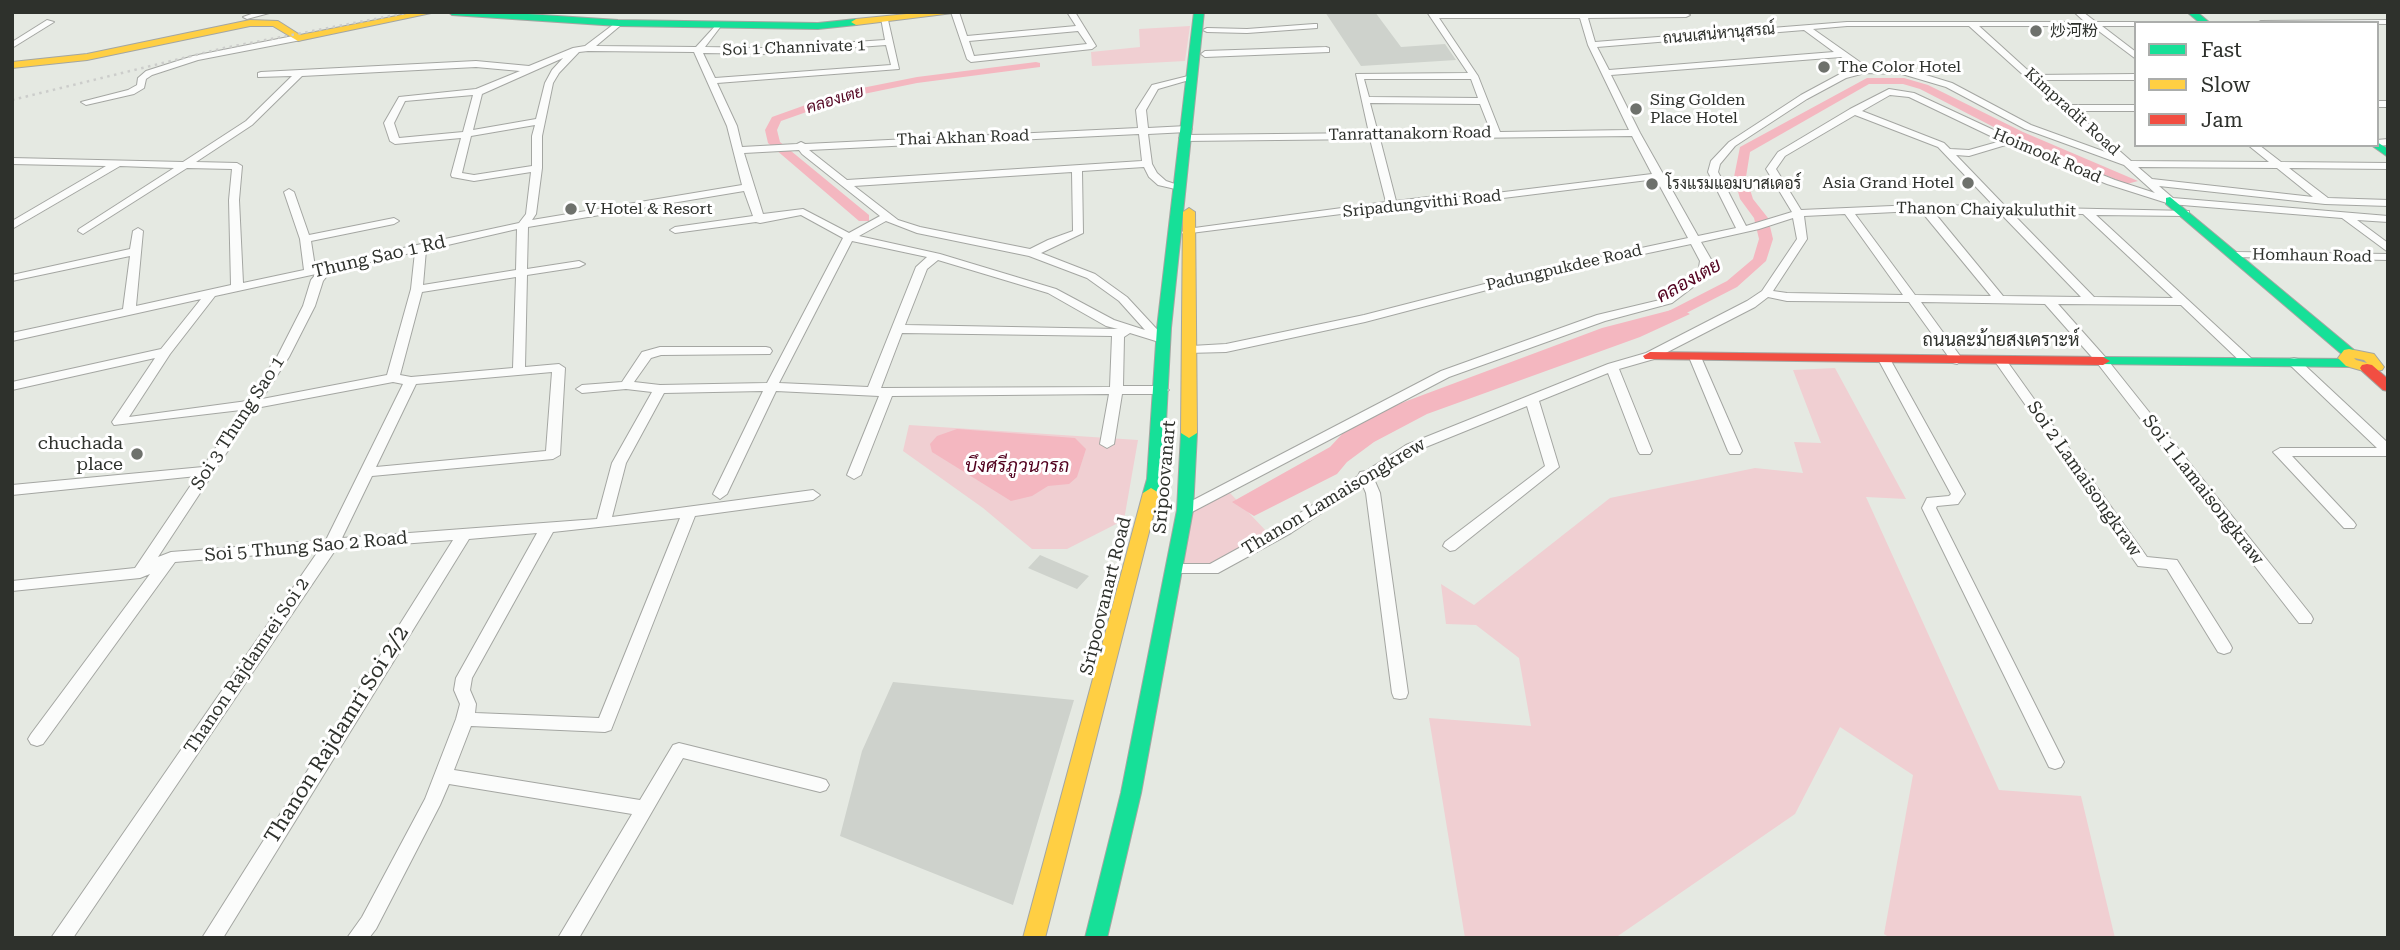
<!DOCTYPE html>
<html>
<head>
<meta charset="utf-8">
<style>
	body { margin:0 }
	#map { position:relative; width:2400px; height:950px; overflow:hidden; background:#e5e9e2; font-family:"Roboto Serif",serif }
	canvas { display:block }
	.frame { position:absolute; inset:0; border:14px solid #2e312c; pointer-events:none }
	.legend { position:absolute; left:2134px; top:21px; width:245px; height:126px; box-sizing:border-box; background:#fff; border:2px solid #abadab; margin:0; padding:9px 12px; list-style:none; font-size:21px; color:#2e312c }
	.legend li { display:flex; align-items:center; gap:14px; height:35px }
	.legend b { width:35px; border:2px solid #abadab }
</style>
</head>
<body>
<div id="map">
<canvas width="2400" height="950"></canvas>
<div class="frame"></div>
<ul class="legend">
<li><b style="height:9px;background:#16e098"></b>Fast</li>
<li><b style="height:9px;background:#ffcf43"></b>Slow</li>
<li><b style="height:9px;background:#f24e42"></b>Jam</li>
</ul>
</div>
<script>
const ctx = document.querySelector('canvas').getContext('2d');
ctx.lineJoin = 'round';
function fill(path, color) { ctx.fillStyle = color; ctx.fill(path, 'evenodd'); }
const toPath = rows => new Path2D(rows.map(r => 'M' + r).join(''));
function strokePath(path, color, width, dash) { ctx.strokeStyle = color; ctx.lineWidth = width; ctx.lineCap = dash ? 'butt' : 'round'; ctx.setLineDash(dash || []); ctx.stroke(path); }
function write(font, color, halo, rows, align = 'center') {
  ctx.font = font + ' "Roboto Serif","Noto Sans SC",Sarabun,serif'; ctx.lineWidth = 6; ctx.setLineDash([]); ctx.textBaseline = 'middle'; ctx.strokeStyle = halo; ctx.fillStyle = color; for (const [text, x, y, turn = 0] of rows) {
    ctx.save(); ctx.translate(x, y); ctx.rotate((+turn || 0) * Math.PI / 180); ctx.textAlign = isNaN(turn) ? turn : align; if (halo) ctx.strokeText(text, 0, 0); ctx.fillText(text, 0, 0); ctx.restore();
  }
}
fill(toPath([
	[1190,26,1185,61,1092,66,1091,52,1140,47,1139,29],
	[1835,368,1906,499,1866,497,1999,790,2081,796,2115,938,1890,938,1884,934,1913,775,1840,727,1795,814,1615,938,1465,938,1429,718,1531,726,1519,658,1476,625,1446,624,1441,584,1474,605,1610,498,1755,468,1803,473,1794,442,1821,443,1793,370],
	[909,425,1138,440,1124,520,1067,549,1032,549,983,508,903,451],
	[1230,493,1268,533,1212,565,1179,566,1185,510]
]), '#f0cfd2');
fill(toPath([
	[1679,308,1690,314,1640,337,1427,414,1374,442,1347,462,1337,474,1254,516,1232,502,1330,447,1343,433,1388,408,1602,328],
	[957,429,1075,438,1086,449,1077,477,1069,484,1048,486,1032,496,1011,501,932,452,930,444,937,436]
]), '#f4b7c0');
fill(toPath([
	[1036,62,1040,63,1040,67,917,83,849,97,781,121,777,130,780,142,869,215,869,221,859,221,768,143,765,130,772,117,842,92,917,77,1036,62],
	[1867,78,1904,78,1928,85,2023,132,2138,181,2127,184,2015,138,1920,89,1903,84,1869,84,1750,152,1746,177,1753,199,1768,218,1773,239,1766,261,1737,287,1667,323,1657,323,1654,320,1657,317,1727,281,1753,259,1759,239,1754,218,1740,199,1734,177,1740,147,1867,78]
]), '#f4b7c0');
fill(toPath([
	[1325,12,1375,12,1401,47,1445,44,1456,60,1361,66],
	[1040,555,1089,576,1077,589,1028,568],
	[893,682,1074,700,1013,905,840,836,862,751]
]), '#ced2cc');
const street = toPath([
	[257,12,273,12,247,19,243,17,257,12],
	[951,12,959,12,967,36,1076,26,1067,12,1075,12,1096,46,1092,49,971,62,967,59,951,12],
	[1078,31,1087,44,974,56,969,41,1078,31],
	[1427,12,1686,13,1690,15,1686,17,1588,18,1595,42,1847,22,2085,22,2074,12,2083,12,2096,22,2139,22,2136,23,2136,26,2102,26,2136,52,2136,59,2092,26,1979,26,2033,75,2136,74,2136,80,2039,80,2068,105,2136,105,2136,111,2074,111,2131,161,2269,162,2248,145,2259,145,2281,162,2388,163,2388,169,2289,168,2328,198,2388,200,2388,206,2325,204,2159,186,2173,198,2388,216,2388,222,2357,220,2388,243,2388,252,2342,218,2170,204,2107,184,2009,144,1969,156,1956,155,2006,207,2189,211,2189,215,2185,216,2096,215,2252,359,2254,362,2252,365,2244,365,2181,305,2058,304,2106,358,2311,615,2313,619,2311,623,2299,623,2098,364,2045,304,1921,302,1963,360,1957,364,1953,363,1909,302,1787,301,1768,297,1755,307,1654,359,1619,369,1652,451,1650,454,1640,454,1638,451,1608,373,1539,401,1559,467,1455,550,1450,551,1443,546,1445,542,1545,466,1527,406,1416,451,1374,479,1380,493,1408,693,1406,698,1400,699,1394,698,1392,693,1366,493,1363,486,1291,533,1218,573,1169,573,1166,569,1169,565,1174,564,1210,564,1281,525,1358,476,1360,472,1366,471,1406,445,1608,364,1646,353,1747,301,1762,291,1797,239,1793,218,1759,229,1701,242,1712,261,1709,275,1672,303,1605,321,1449,377,1190,513,1180,513,1178,510,1180,507,1441,371,1597,315,1664,299,1698,274,1700,261,1691,244,1544,275,1365,322,1226,352,1187,353,1185,350,1187,347,1191,346,1226,344,1364,315,1543,269,1688,238,1656,179,1463,203,1436,202,1183,234,1182,232,1187,229,1386,202,1370,139,1184,141,1179,138,1184,135,1369,133,1356,74,1468,73,1427,12],
	[1439,18,1580,18,1588,45,1629,130,1500,132,1478,76,1439,18],
	[1847,26,1969,26,2111,154,2031,125,1952,83,1903,68,1867,67,1813,29,1847,26],
	[1804,30,1834,52,1609,70,1597,47,1804,30],
	[1841,57,1858,69,1840,74,1801,95,1729,142,1711,161,1708,172,1736,228,1698,236,1640,133,1611,75,1841,57],
	[1865,73,1902,74,1946,87,2025,129,2124,165,2155,193,2115,180,2013,139,1914,93,1889,89,1850,109,1778,152,1766,169,1792,212,1746,226,1718,172,1720,164,1735,146,1807,99,1846,78,1865,73],
	[1364,79,1471,79,1478,98,1369,97,1364,79],
	[1890,95,1909,97,2001,141,1969,150,1950,149,1944,143,1862,111,1890,95],
	[1370,103,1480,104,1491,132,1378,133,1370,103],
	[1855,115,1938,147,1994,206,1915,205,1801,210,1776,169,1785,156,1855,115],
	[1632,136,1652,174,1463,197,1436,196,1396,201,1380,139,1632,136],
	[2138,167,2277,168,2313,197,2152,179,2138,167],
	[1915,211,1921,211,1991,296,1915,295,1855,214,1915,211],
	[1933,211,2000,213,2081,297,2003,296,1933,211],
	[2012,213,2083,214,2173,298,2094,297,2012,213],
	[1845,214,1903,295,1787,293,1773,291,1807,239,1804,216,1845,214],
	[881,18,888,20,899,69,717,83,737,126,742,147,797,144,801,142,805,144,1138,128,1136,110,1152,85,1196,74,1196,78,1158,89,1146,110,1148,128,1187,126,1192,129,1187,132,1148,134,1152,164,1157,173,1166,181,1184,187,1184,191,1158,185,1149,177,1144,167,1082,171,1083,233,1041,253,1095,274,1127,297,1165,338,1159,342,1130,333,1124,337,1123,386,1163,386,1169,390,1163,394,1122,394,1114,444,1107,448,1100,444,1109,394,892,396,861,475,854,479,847,475,879,396,776,391,727,494,720,499,713,494,763,391,664,393,626,463,612,517,813,490,820,495,813,500,695,516,611,730,605,732,471,726,454,770,640,800,673,745,679,743,820,778,826,780,829,785,826,790,820,792,683,758,579,938,558,938,632,814,449,784,440,805,376,929,369,938,347,938,362,917,425,799,456,719,460,704,454,690,456,678,537,533,469,539,223,938,202,938,453,540,336,549,73,938,51,938,319,550,175,562,43,744,37,746,31,744,28,739,31,734,150,574,140,578,12,591,12,581,135,568,197,476,12,495,12,485,203,467,241,410,114,425,112,422,155,358,12,390,12,382,161,349,201,299,12,341,12,333,123,309,130,256,12,281,12,275,130,249,133,231,138,228,143,231,136,306,231,285,229,200,232,169,187,168,83,234,78,231,79,229,174,168,120,166,12,229,12,221,106,166,12,164,12,158,183,162,246,121,292,76,258,77,258,73,261,72,476,61,529,66,573,48,585,46,618,21,621,21,621,25,596,46,696,47,717,24,721,26,705,47,762,48,885,40,881,18],
	[886,45,891,65,715,78,703,53,762,54,886,45],
	[588,51,694,52,727,126,742,185,532,220,536,214,542,168,542,136,553,83,559,73,579,52,588,51],
	[563,58,552,70,545,83,536,119,473,130,482,94,563,58],
	[476,67,520,71,476,89,399,97,384,123,390,141,395,144,461,138,451,175,452,177,474,181,531,172,526,214,519,223,315,267,311,241,394,224,399,221,394,218,309,235,294,192,289,189,284,192,300,239,304,270,243,283,239,200,242,166,237,163,196,162,252,125,302,76,476,67],
	[473,95,463,132,399,138,394,123,405,101,473,95],
	[535,125,532,136,532,166,474,175,462,173,471,136,535,125],
	[1139,134,1142,161,847,180,809,150,1139,134],
	[799,150,802,154,880,216,849,233,803,209,763,214,744,153,799,150],
	[1072,172,1073,231,1048,240,1030,249,920,227,898,220,854,186,1072,172],
	[744,191,753,216,675,227,670,230,675,233,756,222,760,223,801,215,843,238,767,383,660,385,634,382,651,358,661,355,770,354,772,351,770,348,766,347,660,347,642,352,622,382,582,385,576,389,582,393,626,389,652,392,612,463,597,519,342,538,372,476,553,459,560,455,565,368,559,364,525,367,527,275,579,267,585,264,579,261,527,269,528,227,744,191],
	[886,221,917,233,1029,256,1087,278,1119,301,1145,330,1114,320,1056,289,940,254,859,236,886,221],
	[517,229,516,270,423,285,426,250,517,229],
	[852,241,927,257,916,267,868,387,779,383,852,241],
	[415,252,411,289,387,375,262,399,289,357,315,306,323,281,331,271,415,252],
	[938,260,1048,293,1106,326,1118,329,905,325,927,269,938,260],
	[316,274,311,280,303,306,277,357,247,401,129,417,170,354,215,296,316,274],
	[516,277,513,368,411,377,400,375,422,292,516,277],
	[902,333,1112,336,1110,387,881,388,902,333],
	[552,372,546,451,376,467,416,384,552,372],
	[393,382,403,384,326,540,171,552,158,557,256,408,393,382],
	[680,518,599,718,475,713,476,704,470,690,472,678,553,532,680,518],
	[47,20,54,22,12,48,12,42,47,20],
	[2388,20,2388,24,2257,23,2261,21,2388,20],
	[1314,24,1317,24,1317,28,1247,33,1207,32,1203,30,1207,28,1247,29,1314,24],
	[298,35,301,36,301,40,198,60,152,75,146,79,144,88,134,94,86,105,81,102,128,90,137,85,138,78,146,71,193,56,298,35],
	[1326,47,1329,48,1329,52,1205,57,1201,54,1205,51,1326,47],
	[2377,101,2388,101,2388,107,2377,107,2377,101],
	[2388,139,2388,145,2377,146,2374,145,2377,145,2377,140,2388,139],
	[2236,252,2388,254,2388,260,2232,257,2232,253,2236,252],
	[1695,353,1701,357,1742,451,1740,454,1730,454,1728,451,1689,357,1695,353],
	[1884,355,1890,359,1965,494,1958,504,1937,506,1936,508,2064,762,2061,767,2055,769,2049,767,1922,508,1927,498,1949,496,1951,494,1878,359,1884,355],
	[2000,356,2004,357,2147,557,2177,560,2230,644,2232,648,2230,652,2224,654,2218,652,2167,569,2138,566,1994,360,2000,356],
	[2294,358,2298,359,2388,443,2388,456,2292,456,2354,522,2356,525,2354,528,2344,528,2273,452,2280,448,2377,448,2290,365,2288,362,2290,359,2294,358]
]);
const fast = toPath([
	[448,12,497,12,618,20,818,23,856,19,861,22,856,25,818,29,618,26,452,15,448,12],
	[1194,12,1204,12,1171,328,1163,479,1159,493,1151,498,1143,493,1147,479,1157,328,1194,12],
	[2187,12,2197,12,2210,23,2200,23,2187,12],
	[2377,142,2388,149,2388,157,2371,145,2377,145,2377,142],
	[2170,197,2354,350,2356,353,2354,356,2344,356,2166,204,2166,198,2170,197],
	[2103,357,2351,359,2358,363,2351,367,2098,364,2096,361,2103,357],
	[1189,428,1197,433,1193,510,1141,793,1107,938,1085,938,1121,793,1177,510,1181,433,1189,428]
]);
const slow = toPath([
	[417,12,436,12,298,41,273,26,250,26,87,60,12,68,12,62,87,54,250,20,278,21,300,35,417,12],
	[927,12,961,12,856,25,851,22,856,19,927,12],
	[1189,208,1195,212,1197,433,1189,438,1181,433,1183,212,1189,208],
	[2349,349,2374,354,2384,367,2382,370,2367,372,2346,366,2338,358,2344,350,2349,349],
	[2354,358,2364,360,2367,363,2356,360,2354,358],
	[1151,488,1159,493,1045,938,1023,938,1143,493,1151,488]
]);
const jam = toPath([
	[1650,352,2103,357,2110,361,2103,365,1645,359,1643,356,1650,352],
	[2367,364,2372,365,2388,379,2388,391,2383,390,2362,371,2360,368,2362,365,2367,364]
]);
strokePath(street, '#a4a6a2', 2);
strokePath(fast, '#a4a6a2', 2);
strokePath(slow, '#a4a6a2', 2);
strokePath(jam, '#a4a6a2', 2);
fill(street, '#fbfcfb');
fill(fast, '#16e098');
fill(slow, '#ffcf43');
fill(jam, '#f24e42');
strokePath(toPath([
	[12,100,224,48,411,12]
]), '#cccdcb', 2.5, [2.5, 4.5]);
for (const [x, y, r, color] of [
	[2036,31,7,"#6e716c"],
	[1824,67,7,"#6e716c"],
	[1636,109,7,"#6e716c"],
	[1968,183,7,"#6e716c"],
	[1652,184,7,"#6e716c"],
	[571,209,7,"#6e716c"],
	[137,454,7,"#6e716c"]
]) { const dot = new Path2D(); dot.arc(x, y, r, 0, 2 * Math.PI); ctx.fillStyle = color; ctx.fill(dot); strokePath(dot, '#fff', 2.5); }
write('16px', '#2e312c', '#fff', [
	["炒河粉",2050,31],
	["The Color Hotel",1838,67],
	["Sing Golden",1650,100],
	["Place Hotel",1650,118],
	["Asia Grand Hotel",1954,183,"right"],
	["โรงแรมแอมบาสเดอร์",1666,184],
	["V Hotel & Resort",585,209]
], 'left');
write('16px', '#2e312c', '#fff', [
	["ถนนเสน่หานุสรณ์",1719,34,-5],
	["Soi 1 Channivate 1",794,48,-2],
	["Kimpradit Road",2072,112,42],
	["Tanrattanakorn Road",1410,134,-1],
	["Thai Akhan Road",963,138,-2],
	["Hoimook Road",2047,156,23],
	["Sripadungvithi Road",1422,204,-6],
	["Thanon Chaiyakuluthit",1986,210,1],
	["Homhaun Road",2312,256,1],
	["Padungpukdee Road",1564,268,-13]
]);
write('italic 16px', '#52021f', '#fff', [
	["คลองเตย",835,100,-17]
]);
write('18px', '#2e312c', '#fff', [
	["Thung Sao 1 Rd",379,257,-13],
	["ถนนละม้ายสงเคราะห์",2001,341],
	["Soi 3 Thung Sao 1",238,423,-57],
	["Sripoovanart",1165,477,-85],
	["Soi 2 Lamaisongkraw",2084,479,55],
	["Soi 1 Lamaisongkraw",2203,490,52],
	["Thanon Lamaisongkrew",1334,497,-31],
	["Soi 5 Thung Sao 2 Road",306,547,-5],
	["Sripoovanart Road",1106,596,-76],
	["Thanon Rajdamrei Soi 2",247,666,-56]
]);
write('18px', '#2e312c', '#fff', [
	["chuchada",123,444],
	["place",123,465]
], 'right');
write('italic 19px', '#52021f', '#fff', [
	["คลองเตย",1689,281,-29],
	["บึงศรีภูวนารถ",1017,466]
]);
write('21px', '#2e312c', '#fff', [
	["Thanon Rajdamri Soi 2/2",337,735,-58]
]);
</script>
</body>
</html>
